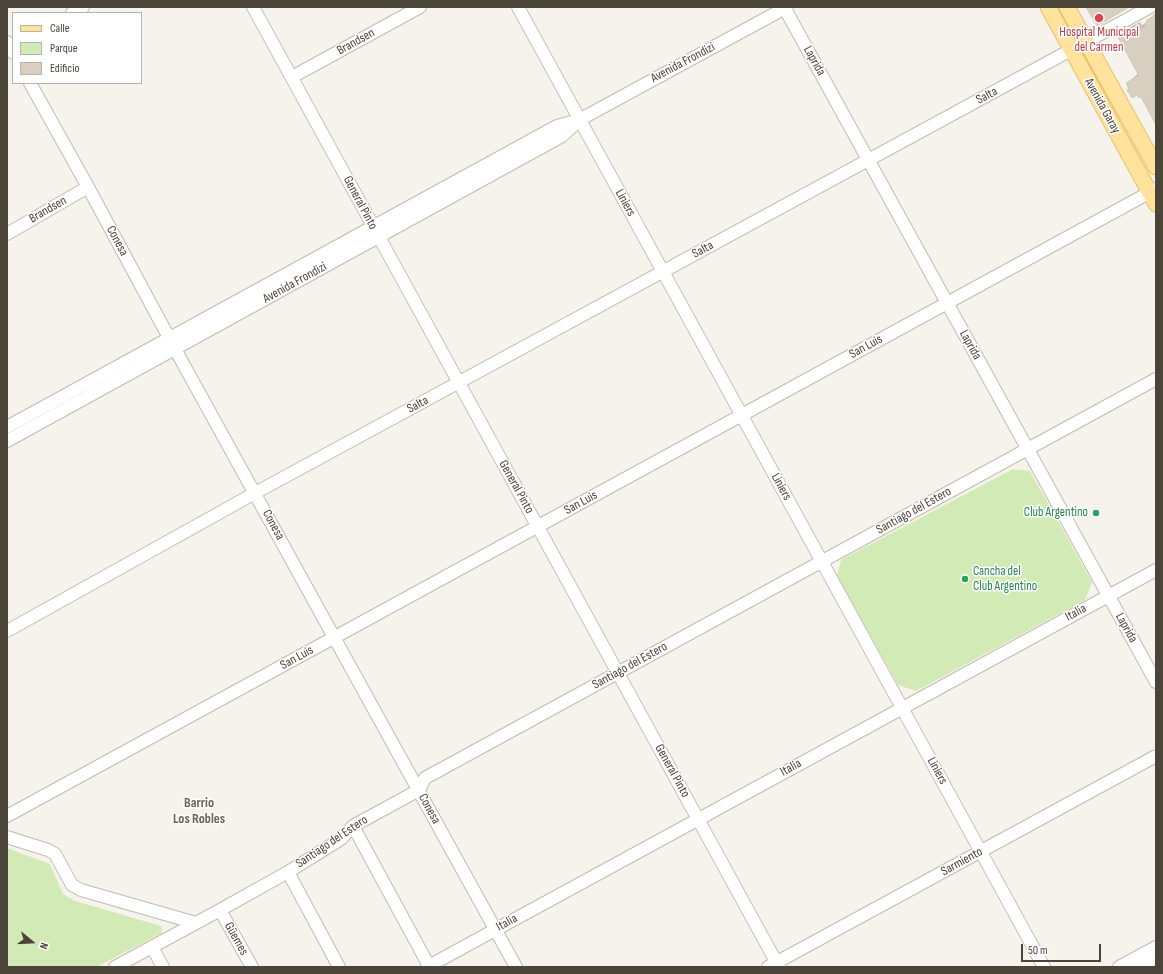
<!DOCTYPE html>
<html>
<head>
<meta charset="utf-8">
<style>
	body { margin:0 }
	#map { position:relative; width:1163px; height:974px; overflow:hidden; background:#f6f3ec; font-family:"Sofia Sans Condensed",sans-serif }
	canvas { display:block }
	.frame { position:absolute; inset:0; border:8px solid #4b4439; pointer-events:none }
	.legend { position:absolute; left:12px; top:12px; width:130px; height:72px; box-sizing:border-box; background:#fff; border:1px solid #b7b4b0; margin:0; padding:5px 7px; list-style:none; font-size:12px; color:#4b4439 }
	.legend li { display:flex; align-items:center; gap:8px; height:20px }
	.legend b { width:20px; border:1px solid #b7b4b0 }
	.north { position:absolute; left:12px; top:922px; width:40px; height:40px; -webkit-text-stroke:3px #fff; paint-order:stroke; rotate:108deg; font-size:11px; font-weight:700; line-height:16px; text-align:center; color:#4b4439 }
	.north::after { content:''; display:block; margin:auto; width:14px; height:18px; background:#4b4439; clip-path:polygon(50% 0,100% 100%,50% 72%,0 100%) }
	.scale { position:absolute; left:1021px; top:944px; width:80px; height:18px; box-sizing:border-box; border:2px solid #4b4439; border-top:0; padding-left:5px; font-size:12px; line-height:14px; white-space:nowrap; color:#4b4439; -webkit-text-stroke:3px #fff; paint-order:stroke }
</style>
</head>
<body>
<div id="map">
<canvas width="1163" height="974"></canvas>
<div class="frame"></div>
<ul class="legend">
<li><b style="height:5px;background:#ffe39c"></b>Calle</li>
<li><b style="height:11px;background:#d2eab5"></b>Parque</li>
<li><b style="height:11px;background:#d8cfc1"></b>Edificio</li>
</ul>
<div class="north">N</div>
<div class="scale">50 m</div>
</div>
<script>
const ctx = document.querySelector('canvas').getContext('2d');
ctx.lineJoin = 'round';
function fill(path, color) { ctx.fillStyle = color; ctx.fill(path, 'evenodd'); }
const toPath = rows => new Path2D(rows.map(r => 'M' + r).join(''));
function strokePath(path, color, width, dash) { ctx.strokeStyle = color; ctx.lineWidth = width; ctx.lineCap = dash ? 'butt' : 'round'; ctx.setLineDash(dash || []); ctx.stroke(path); }
function write(font, color, halo, rows, align = 'center') {
  ctx.font = font + ' "Sofia Sans Condensed",sans-serif'; ctx.lineWidth = 3; ctx.setLineDash([]); ctx.textBaseline = 'middle'; ctx.strokeStyle = halo; ctx.fillStyle = color; for (const [text, x, y, turn = 0] of rows) {
    ctx.save(); ctx.translate(x, y); ctx.rotate((+turn || 0) * Math.PI / 180); ctx.textAlign = isNaN(turn) ? turn : align; if (halo) ctx.strokeText(text, 0, 0); ctx.fillText(text, 0, 0); ctx.restore();
  }
}
fill(toPath([
	[1013,469,1030,471,1092,582,1085,600,916,691,898,685,837,576,841,560],
	[7,848,50,864,63,894,75,901,161,926,162,933,96,967,7,967]
]), '#d2eab5');
fill(toPath([
	[1156,12,1156,123,1141,95,1130,88,1127,83,1139,73,1119,37,1128,28,1140,22,1142,25,1147,22]
]), '#0003');
const building = toPath([
	[1086,7,1129,7,1097,26,1086,7],
	[1156,15,1156,125,1141,97,1139,98,1137,95,1132,98,1127,90,1129,89,1126,83,1139,76,1118,37,1131,30,1132,34,1145,27,1147,20,1156,15]
]);
fill(building, '#d8cfc1');
strokePath(building, '#d3c7b4', 1);
const minor = toPath([
	[253,7,779,967],
	[518,7,1044,967],
	[784,7,1156,682],
	[72,13,83,7],
	[7,42,13,53],
	[292,77,420,7],
	[30,83,88,187,175,349,516,967],
	[7,234,88,187],
	[7,427,557,126,579,120,787,7],
	[7,441,562,136,577,122],
	[7,631,255,493,1150,7],
	[7,816,1156,189],
	[353,826,429,966],
	[7,837,48,850,55,854,72,885,81,890,196,923],
	[288,872,339,967],
	[220,910,252,967],
	[152,947,163,967],
	[115,967,220,910,288,872,341,839,353,826,419,790,425,778,1156,379],
	[427,967,1156,570],
	[768,967,1156,756],
	[1119,967,1156,947],
	[1139,967,1156,958]
]);
const major = toPath([
	[1048,7,1156,204],
	[1067,7,1156,167]
]);
strokePath(minor, '#c2bbae', 14);
strokePath(major, '#e6c16a', 17);
strokePath(minor, '#fff', 12);
strokePath(major, '#ffe39c', 15);
for (const [x, y, r, color] of [
	[1099,18,5,"#e0444e"],
	[1096,513,4,"#2e9e5b"],
	[965,579,4,"#2e9e5b"]
]) { const dot = new Path2D(); dot.arc(x, y, r, 0, 2 * Math.PI); ctx.fillStyle = color; ctx.fill(dot); strokePath(dot, '#fff', 1.5); }
write('13px', '#be3a42', '#fff', [
	["Hospital Municipal",1099,33],
	["del Carmen",1099,48]
]);
write('13px', '#4b4439', '#fff', [
	["Brandsen",356,42,-29],
	["Laprida",814,61,61],
	["Avenida Frondizi",683,63,-28],
	["Salta",987,96,-28],
	["Avenida Garay",1102,106,61],
	["General Pinto",360,203,62],
	["Liniers",625,203,61],
	["Brandsen",48,210,-30],
	["Conesa",117,241,62],
	["Salta",703,250,-28],
	["Avenida Frondizi",295,283,-29],
	["Laprida",970,345,61],
	["San Luis",866,347,-29],
	["Salta",418,405,-28],
	["General Pinto",516,487,61],
	["Liniers",781,487,61],
	["San Luis",581,503,-29],
	["Santiago del Estero",914,511,-29],
	["Conesa",273,525,61],
	["Italia",1076,613,-29],
	["Laprida",1126,628,61],
	["San Luis",297,658,-29],
	["Santiago del Estero",630,666,-29],
	["Italia",791,768,-29],
	["General Pinto",672,771,61],
	["Liniers",937,771,61],
	["Conesa",429,809,61],
	["Santiago del Estero",332,842,-34],
	["Sarmiento",962,862,-29],
	["Italia",507,923,-29],
	["Güemes",236,939,61]
]);
write('13px', '#27864d', '#fff', [
	["Club Argentino",1088,513],
	["Cancha del",973,572,"left"],
	["Club Argentino",973,587,"left"]
], 'right');
write('bold 14px', '#6e6250', '#fff', [
	["Barrio",199,803],
	["Los Robles",199,819]
]);
</script>
</body>
</html>
